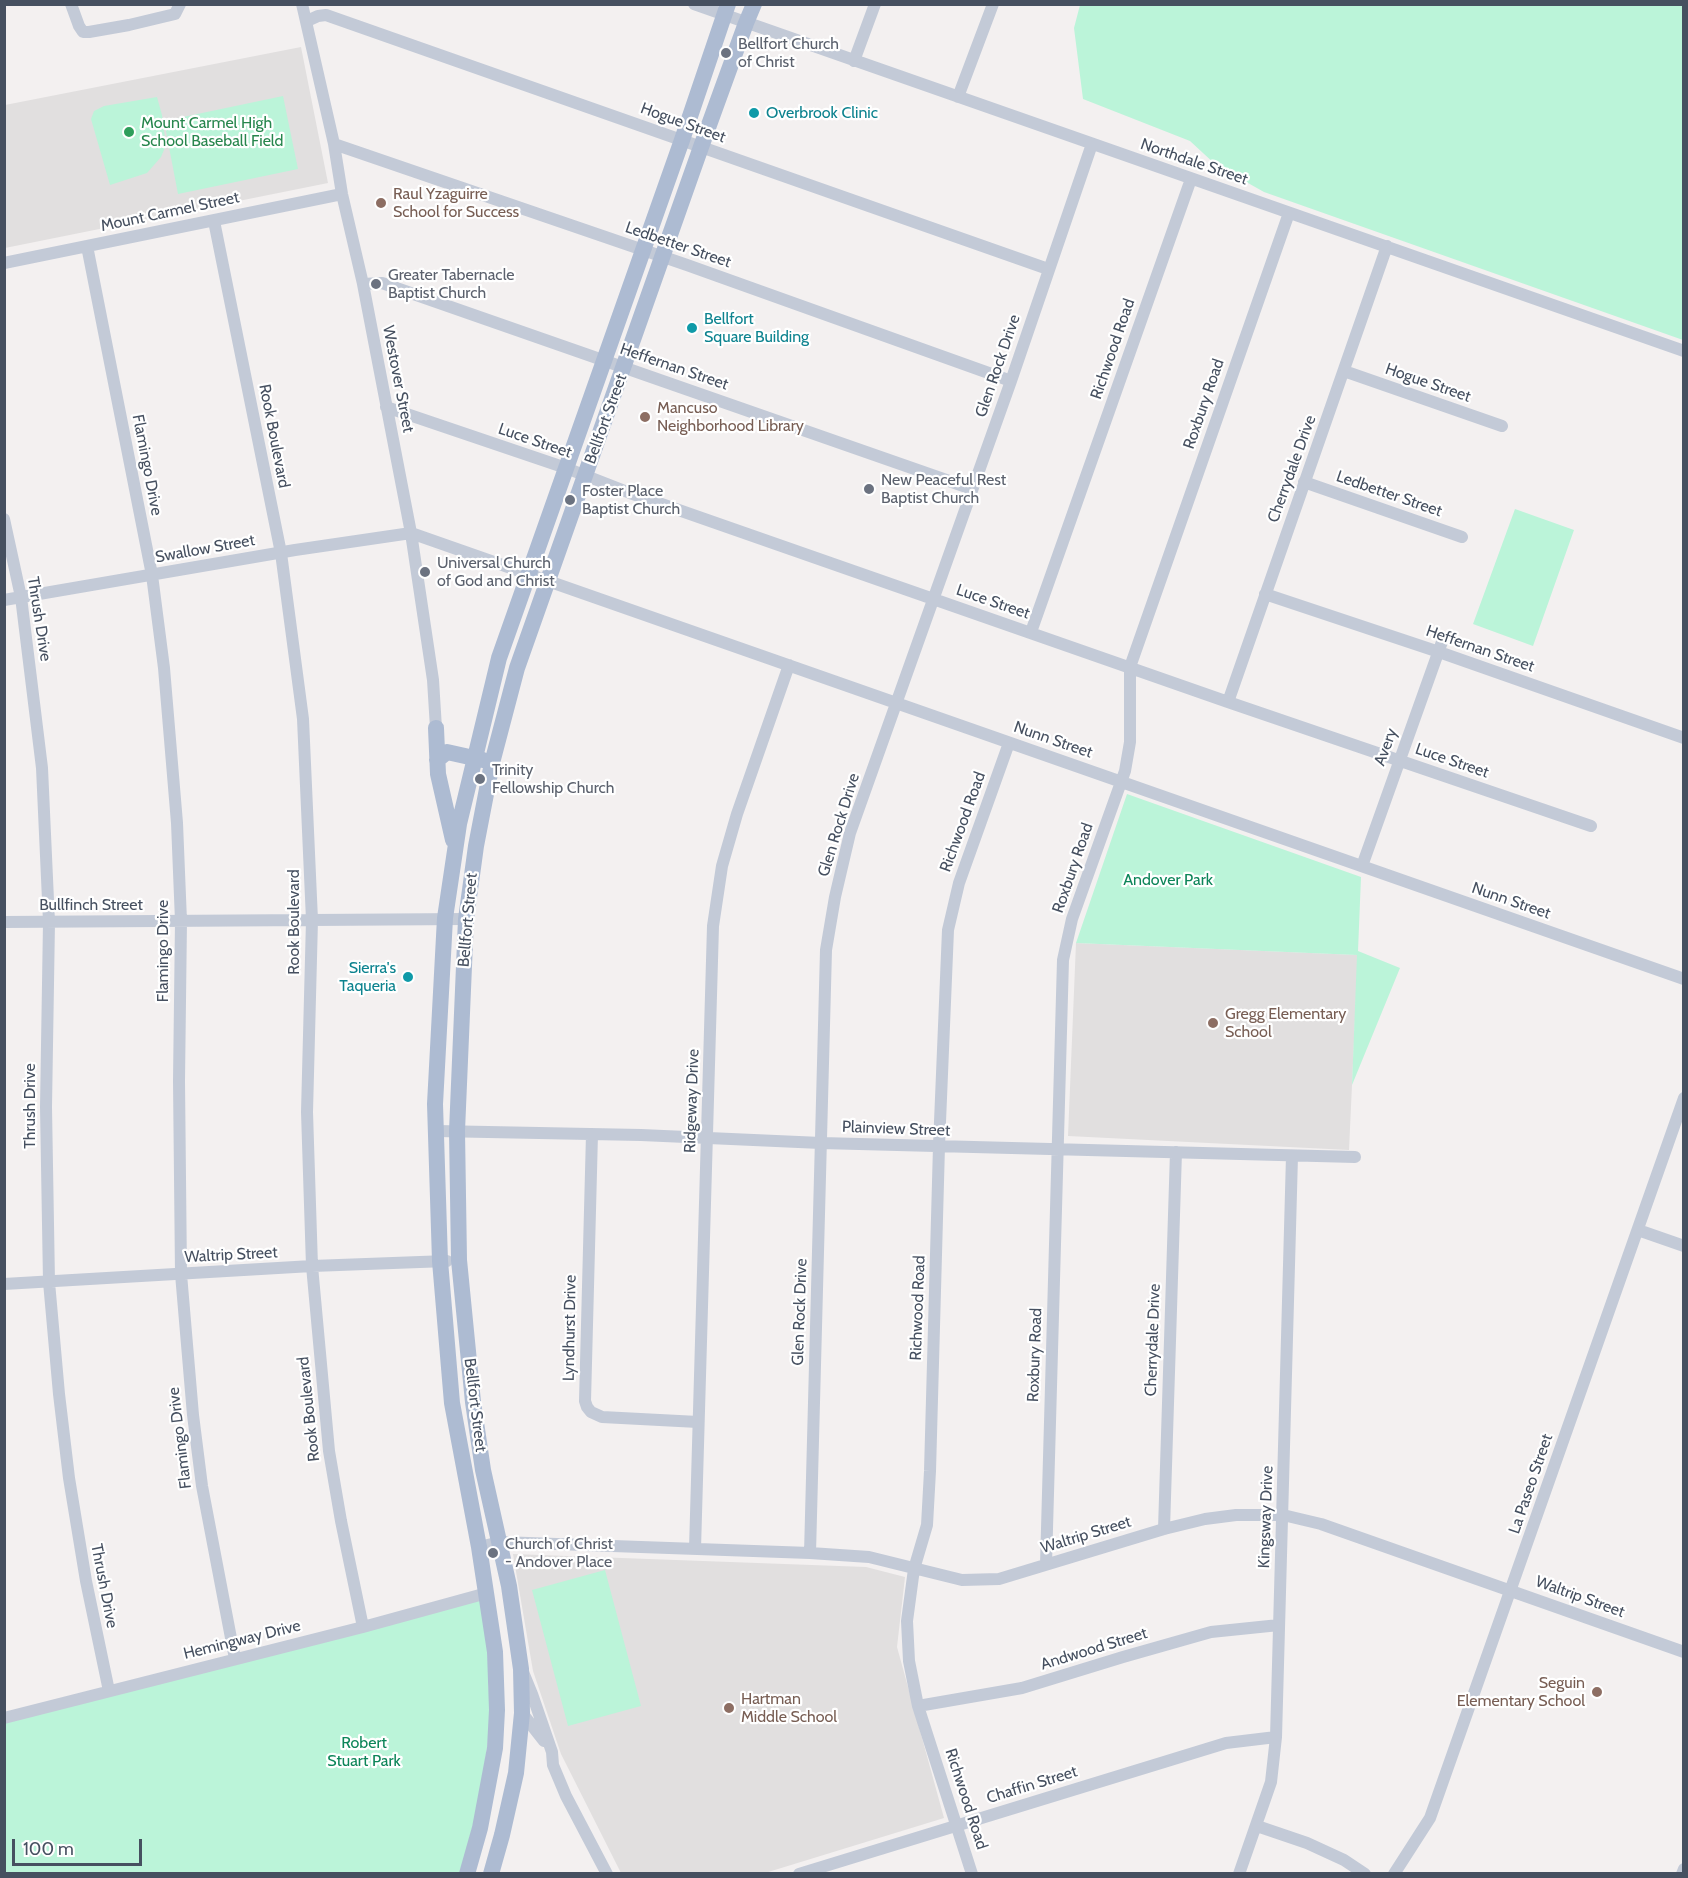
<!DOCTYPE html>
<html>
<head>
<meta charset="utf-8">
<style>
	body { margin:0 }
	#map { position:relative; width:1688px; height:1878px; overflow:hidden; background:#f3f0f0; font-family:Cabin,sans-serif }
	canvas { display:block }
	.frame { position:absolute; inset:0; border:6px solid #465060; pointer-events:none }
	.scale { position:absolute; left:12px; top:1839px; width:130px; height:27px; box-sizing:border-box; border:3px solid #465060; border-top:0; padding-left:8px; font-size:18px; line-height:21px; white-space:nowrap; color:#465060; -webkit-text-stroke:4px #fff; paint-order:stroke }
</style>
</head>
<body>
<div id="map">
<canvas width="1688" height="1878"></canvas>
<div class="frame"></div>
<div class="scale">100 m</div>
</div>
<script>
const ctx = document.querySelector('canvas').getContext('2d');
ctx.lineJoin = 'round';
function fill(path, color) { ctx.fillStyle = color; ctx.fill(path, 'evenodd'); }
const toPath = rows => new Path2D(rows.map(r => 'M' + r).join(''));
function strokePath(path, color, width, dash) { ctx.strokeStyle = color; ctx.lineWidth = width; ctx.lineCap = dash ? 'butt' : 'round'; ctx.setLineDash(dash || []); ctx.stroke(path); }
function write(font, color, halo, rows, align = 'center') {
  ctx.font = font + ' Cabin,sans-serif'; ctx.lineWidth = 4.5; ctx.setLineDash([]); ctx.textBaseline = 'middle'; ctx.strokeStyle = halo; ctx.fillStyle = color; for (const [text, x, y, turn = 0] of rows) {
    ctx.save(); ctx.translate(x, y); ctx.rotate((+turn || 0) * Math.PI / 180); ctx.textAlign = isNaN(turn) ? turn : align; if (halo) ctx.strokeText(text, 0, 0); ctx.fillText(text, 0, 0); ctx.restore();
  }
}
fill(toPath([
	[301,47,328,183,5,248,5,105],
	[1076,943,1358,955,1349,1150,1068,1136],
	[513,1554,866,1567,905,1577,897,1647,944,1818,765,1873,621,1873,561,1754,533,1671]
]), '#e1dfdf');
fill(toPath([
	[1080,5,1683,5,1683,340,1264,192,1216,165,1190,141,1083,99,1074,28],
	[283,96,298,169,178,194,164,121],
	[157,97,162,115,166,145,161,157,147,173,110,185,91,119,94,111,104,106],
	[1515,509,1574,530,1533,646,1473,624],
	[1127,794,1361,877,1358,951,1400,968,1352,1085,1357,955,1076,943],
	[605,1570,641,1706,568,1726,532,1590],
	[481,1600,487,1633,490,1725,480,1799,460,1873,5,1874,5,1720]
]), '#bbf4d9');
strokePath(toPath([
	[71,4,79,26,83,32,89,32,129,25,175,14,180,4],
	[302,4,334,144,342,194,363,284,411,533,433,680,436,728],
	[694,4,1684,351],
	[307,21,318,16,326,15,1048,269],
	[854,61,875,4],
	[958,97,993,4],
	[334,144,687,265,1011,381],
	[214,221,281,553,303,719,312,920,307,1112,312,1266,329,1451,341,1521,363,1627],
	[87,246,152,575,164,668,177,823,181,921,179,1081,181,1274,193,1415,202,1486,235,1659],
	[4,263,342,194],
	[363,284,382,283,972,489],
	[1344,371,1502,426],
	[386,407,566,468,630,493,1228,702,1591,826],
	[1304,482,1462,537],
	[4,519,21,597,42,768,49,922,46,1107,49,1282,59,1394,69,1478,86,1581,109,1691],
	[1265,594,1439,652,1684,738],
	[4,600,295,550,411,533,1684,979],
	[1031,632,1191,179],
	[1228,702,1387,246],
	[1362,866,1443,639],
	[4,922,466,919],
	[437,1131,641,1135,821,1143,1355,1157],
	[592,1134,585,1401,587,1407,591,1412,602,1417,698,1422],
	[1638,1230,1684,1246],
	[4,1284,312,1266,447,1261],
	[1164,1529,1176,1152],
	[479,1547,500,1542,810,1553,869,1557,962,1580,999,1579,1164,1529,1205,1519,1236,1515,1283,1515,1321,1524,1684,1652],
	[695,1549,713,926,722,866,737,814,789,665],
	[810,1553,826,950,835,897,850,833,1011,381,1092,144],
	[1046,1564,1063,960,1072,919,1125,771,1130,742,1130,667,1289,213],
	[523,1672,532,1694,552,1752,553,1765,566,1796,607,1874],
	[918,1706,1022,1688,1123,1657,1211,1632,1279,1625],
	[522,1713,544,1741],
	[4,1718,363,1627,487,1593],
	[1257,1826,1307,1843,1344,1860,1365,1874],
	[799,1874,1226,1743,1276,1737],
	[972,1874,918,1706,909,1661,907,1621,914,1569,927,1525,930,1471,939,1146,948,930,959,883,1009,743],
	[1239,1874,1271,1782,1276,1737,1292,1156],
	[1394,1874,1430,1818,1684,1098],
	[1682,1874,1684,1869]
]), '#c3cad7', 12);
strokePath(toPath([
	[436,728,438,774,453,840],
	[437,760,447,752,483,760],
	[467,1874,480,1828,495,1748,497,1710,495,1652,479,1547,452,1403,440,1261,435,1104,445,918,459,824,499,658,682,140,728,4],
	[491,1874,502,1835,516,1773,522,1713,521,1669,509,1586,483,1470,473,1402,459,1260,457,1131,466,919,476,846,492,763,517,668,701,147,746,23,754,4]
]), '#adbbd2', 16);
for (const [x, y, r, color] of [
	[726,53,6,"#6b7280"],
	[754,113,6,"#0f9aa8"],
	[129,132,6,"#2e9e5b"],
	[381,203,6,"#8d6e63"],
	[376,284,6,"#6b7280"],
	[692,328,6,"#0f9aa8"],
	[645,417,6,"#8d6e63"],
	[869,489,6,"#6b7280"],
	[570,500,6,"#6b7280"],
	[425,572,6,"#6b7280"],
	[480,779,6,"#6b7280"],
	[408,977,6,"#0f9aa8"],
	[1213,1023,6,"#8d6e63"],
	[493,1553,6,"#6b7280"],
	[1597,1692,6,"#8d6e63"],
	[729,1708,6,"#8d6e63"]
]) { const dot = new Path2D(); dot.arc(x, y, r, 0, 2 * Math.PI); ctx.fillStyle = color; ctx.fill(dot); strokePath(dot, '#fff', 2); }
write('16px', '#5b616d', '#fff', [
	["Bellfort Church",738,44],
	["of Christ",738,62],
	["Greater Tabernacle",388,275],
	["Baptist Church",388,293],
	["New Peaceful Rest",881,480],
	["Baptist Church",881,498],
	["Foster Place",582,491],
	["Baptist Church",582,509],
	["Universal Church",437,563],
	["of God and Christ",437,581],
	["Trinity",492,770],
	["Fellowship Church",492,788],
	["Church of Christ",505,1544],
	["- Andover Place",505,1562]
], 'left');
write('16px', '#0d838f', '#fff', [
	["Overbrook Clinic",766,113],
	["Bellfort",704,319],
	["Square Building",704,337],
	["Sierra's",396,968,"right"],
	["Taqueria",396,986,"right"]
], 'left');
write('16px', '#27864d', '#fff', [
	["Mount Carmel High",141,123],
	["School Baseball Field",141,141]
], 'left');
write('16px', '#465060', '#fff', [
	["Hogue Street",683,123,20],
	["Northdale Street",1194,162,19],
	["Mount Carmel Street",170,212,-12],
	["Ledbetter Street",678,245,19],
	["Richwood Road",1113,349,-71],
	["Glen Rock Drive",998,366,-71],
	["Heffernan Street",674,367,19],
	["Westover Street",398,379,79],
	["Hogue Street",1428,383,19],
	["Roxbury Road",1204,404,-71],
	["Bellfort Street",606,419,-70],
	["Rook Boulevard",274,436,79],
	["Luce Street",535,441,19],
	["Flamingo Drive",147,465,79],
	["Cherrydale Drive",1292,469,-70],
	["Ledbetter Street",1389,494,19],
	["Swallow Street",205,549,-10],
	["Luce Street",993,602,19],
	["Thrush Drive",39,619,81],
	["Heffernan Street",1480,649,19],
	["Nunn Street",1053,740,19],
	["Avery",1386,747,-70],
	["Luce Street",1452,761,19],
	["Richwood Road",963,822,-70],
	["Glen Rock Drive",839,825,-73],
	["Roxbury Road",1073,868,-71],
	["Nunn Street",1511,901,19],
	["Bullfinch Street",91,905],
	["Bellfort Street",468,920,-85],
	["Rook Boulevard",294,922,-90],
	["Flamingo Drive",163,951,-90],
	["Ridgeway Drive",692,1101,-88],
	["Thrush Drive",30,1106,-90],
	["Plainview Street",896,1129,2],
	["Waltrip Street",231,1255,-3],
	["Richwood Road",918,1308,-88],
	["Glen Rock Drive",800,1312,-88],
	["Lyndhurst Drive",570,1328,-89],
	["Cherrydale Drive",1153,1340,-88],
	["Roxbury Road",1035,1355,-88],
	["Bellfort Street",475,1405,83],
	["Rook Boulevard",309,1409,-96],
	["Flamingo Drive",180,1438,-97],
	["La Paseo Street",1531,1484,-71],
	["Kingsway Drive",1266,1517,-88],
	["Waltrip Street",1086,1535,-17],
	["Thrush Drive",104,1586,79],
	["Waltrip Street",1580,1597,20],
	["Hemingway Drive",242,1640,-14],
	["Andwood Street",1094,1649,-17],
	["Chaffin Street",1032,1785,-17],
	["Richwood Road",966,1799,72]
]);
write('16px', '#785e54', '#fff', [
	["Raul Yzaguirre",393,194],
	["School for Success",393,212],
	["Mancuso",657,408],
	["Neighborhood Library",657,426],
	["Gregg Elementary",1225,1014],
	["School",1225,1032],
	["Seguin",1585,1683,"right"],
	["Elementary School",1585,1701,"right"],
	["Hartman",741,1699],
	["Middle School",741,1717]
], 'left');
write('16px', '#0d8559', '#fff', [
	["Andover Park",1168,880],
	["Robert",364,1743],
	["Stuart Park",364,1761]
]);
</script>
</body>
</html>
